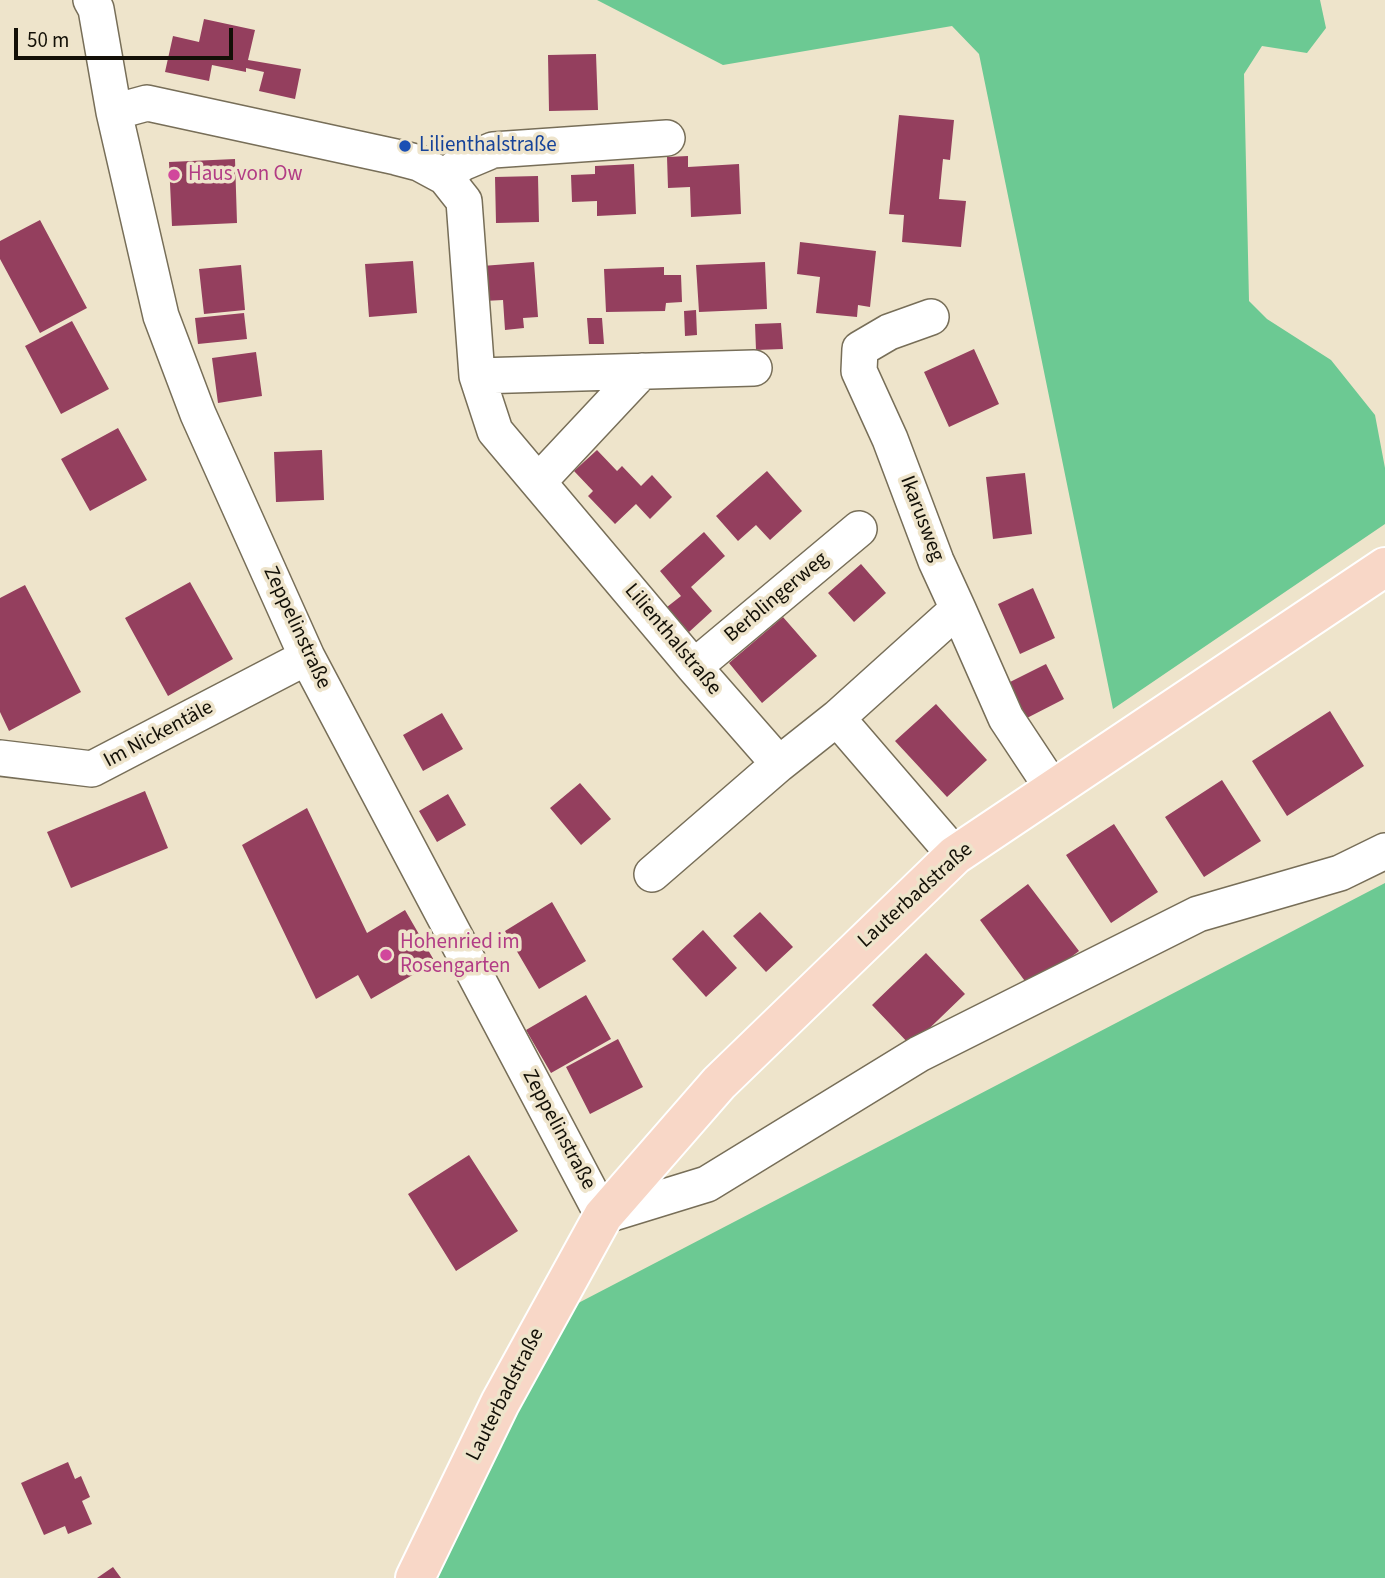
<!DOCTYPE html>
<html>
<head>
<meta charset="utf-8">
<style>
	body { margin:0 }
	#map { position:relative; width:1385px; height:1578px; overflow:hidden; background:#eee4cb; font-family:"Source Sans 3",sans-serif }
	canvas { display:block }
	.scale { position:absolute; left:14px; top:28px; width:219px; height:32px; box-sizing:border-box; border:4px solid #131007; border-top:0; padding-left:9px; font-size:21px; line-height:24px; white-space:nowrap; color:#131007; -webkit-text-stroke:5px #eee4cb; paint-order:stroke }
</style>
</head>
<body>
<div id="map">
<canvas width="1385" height="1578"></canvas>
<div class="scale">50 m</div>
</div>
<script>
const ctx = document.querySelector('canvas').getContext('2d');
ctx.lineJoin = 'round';
function fill(path, color) { ctx.fillStyle = color; ctx.fill(path, 'evenodd'); }
const toPath = rows => new Path2D(rows.map(r => 'M' + r).join(''));
function strokePath(path, color, width, dash) { ctx.strokeStyle = color; ctx.lineWidth = width; ctx.lineCap = dash ? 'butt' : 'round'; ctx.setLineDash(dash || []); ctx.stroke(path); }
function write(font, color, halo, rows, align = 'center') {
  ctx.font = font + ' "Source Sans 3",sans-serif'; ctx.lineWidth = 7; ctx.setLineDash([]); ctx.textBaseline = 'middle'; ctx.strokeStyle = halo; ctx.fillStyle = color; for (const [text, x, y, turn = 0] of rows) {
    ctx.save(); ctx.translate(x, y); ctx.rotate((+turn || 0) * Math.PI / 180); ctx.textAlign = isNaN(turn) ? turn : align; if (halo) ctx.strokeText(text, 0, 0); ctx.fillText(text, 0, 0); ctx.restore();
  }
}
fill(toPath([
	[597,0,1320,0,1326,28,1307,53,1262,46,1244,74,1249,301,1267,319,1331,360,1375,415,1385,468,1385,524,1113,709,979,54,952,26,723,65],
	[1385,883,1385,1578,435,1578,561,1312]
]), '#6cc993');
fill(toPath([
	[204,19,255,30,248,60,301,69,295,99,259,91,264,72,246,68,246,72,212,65,209,81,165,72,173,36,199,42],
	[596,54,598,110,549,111,548,55],
	[899,115,954,120,950,160,943,159,939,199,966,201,961,247,902,242,904,215,889,214],
	[688,156,688,167,739,164,741,214,691,217,690,187,668,188,667,157],
	[235,159,237,223,172,226,169,162],
	[634,164,636,214,597,216,597,201,572,202,571,175,595,174,595,166],
	[538,176,539,222,496,223,495,177],
	[40,220,87,308,40,333,0,259,0,241],
	[800,242,876,251,870,307,858,305,857,317,816,313,820,277,797,274],
	[413,261,417,313,369,317,365,264],
	[534,262,538,317,523,318,524,328,505,330,503,300,484,301,482,266],
	[765,262,767,309,699,312,696,265],
	[241,265,245,310,204,314,199,269],
	[664,267,664,275,681,275,682,302,666,303,665,311,606,312,604,269],
	[696,310,697,335,685,336,684,311],
	[244,313,247,339,198,344,195,318],
	[587,318,602,318,604,344,589,344],
	[72,321,109,389,61,414,25,346],
	[781,323,783,349,756,350,755,324],
	[974,349,999,404,949,427,924,372],
	[256,352,262,396,218,403,212,358],
	[118,428,147,480,90,511,61,459],
	[322,450,324,500,276,502,274,452],
	[597,450,617,471,622,466,641,486,652,475,672,497,650,519,636,504,615,524,588,496,593,491,574,471],
	[767,471,802,511,770,540,756,525,738,541,716,516],
	[1025,473,1032,534,993,539,986,477],
	[704,532,725,556,691,587,712,611,689,632,667,607,681,596,660,571],
	[861,564,886,593,854,622,828,593],
	[190,582,233,659,168,696,125,618],
	[25,585,81,692,9,731,0,712,0,598],
	[1033,588,1055,638,1020,654,998,604],
	[783,617,817,656,762,703,729,663],
	[1046,664,1064,699,1025,719,1006,684],
	[936,704,987,760,947,797,895,741],
	[1330,711,1364,766,1287,816,1252,761],
	[442,713,463,749,423,771,403,735],
	[1222,780,1261,841,1204,877,1165,817],
	[580,783,611,819,581,845,550,808],
	[145,791,168,848,71,888,47,832],
	[448,794,466,825,437,842,419,811],
	[307,808,367,933,405,910,435,962,371,999,358,975,316,999,242,845],
	[1114,824,1158,892,1111,923,1066,855],
	[1028,884,1079,951,1030,988,980,920],
	[552,902,586,961,539,989,505,931],
	[760,912,793,947,766,972,733,936],
	[703,930,737,968,706,997,672,959],
	[926,953,965,994,911,1046,872,1005],
	[586,995,611,1039,551,1073,526,1030],
	[618,1039,643,1087,590,1114,566,1067],
	[469,1155,518,1231,456,1271,408,1194],
	[68,1462,75,1479,81,1476,90,1497,82,1501,92,1524,68,1534,65,1526,44,1535,21,1483],
	[113,1567,121,1578,97,1578]
]), '#943f5e');
const minor = toPath([
	[91,0,96,9,114,112,161,316,198,414,307,657,603,1216,707,1184,919,1054,1198,914,1340,873,1385,851],
	[114,112,147,103,396,157,419,163,445,177,464,201,477,376,495,431,694,667,779,764,837,718,955,855],
	[445,177,462,163,493,150,667,138],
	[477,376,754,368],
	[539,481,642,371],
	[958,609,1006,718,1053,789],
	[694,667,859,529],
	[837,718,958,609,936,561,890,439,859,371,860,349,889,332,931,317],
	[0,758,92,769,307,657],
	[652,874,779,764]
]);
const major = toPath([
	[415,1578,500,1403,603,1216,719,1083,955,855,1385,567]
]);
strokePath(minor, '#776e58', 38);
strokePath(major, '#fff', 42);
strokePath(minor, '#fff', 35);
strokePath(major, '#f8d7c7', 38);
for (const [x, y, r, color] of [
	[405,146,7,"#1a4fb4"],
	[174,175,7,"#d1479c"],
	[386,955,7,"#d1479c"]
]) { const dot = new Path2D(); dot.arc(x, y, r, 0, 2 * Math.PI); ctx.fillStyle = color; ctx.fill(dot); strokePath(dot, '#eee4cb', 2.5); }
write('21px', '#164399', '#eee4cb', [
	["Lilienthalstraße",419,146]
], 'left');
write('21px', '#b23c85', '#eee4cb', [
	["Haus von Ow",188,175],
	["Hohenried im",400,943],
	["Rosengarten",400,967]
], 'left');
write('21px', '#131007', '#eee4cb', [
	["Ikarusweg",921,519,69],
	["Berblingerweg",777,598,-40],
	["Zeppelinstraße",296,628,65],
	["Lilienthalstraße",672,640,50],
	["Im Nickentäle",159,735,-28],
	["Lauterbadstraße",916,896,-42],
	["Zeppelinstraße",558,1130,62],
	["Lauterbadstraße",506,1395,-63]
]);
</script>
</body>
</html>
